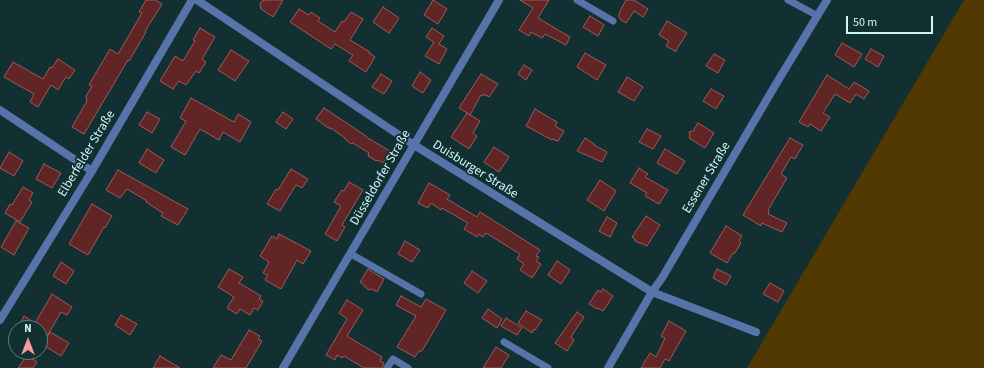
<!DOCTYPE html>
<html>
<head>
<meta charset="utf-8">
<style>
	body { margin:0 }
	#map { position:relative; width:984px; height:368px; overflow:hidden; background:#123032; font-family:"Source Sans 3",sans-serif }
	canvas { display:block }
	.north { position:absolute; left:8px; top:320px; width:40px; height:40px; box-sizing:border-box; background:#123032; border:1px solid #5d8082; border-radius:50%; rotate:0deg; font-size:11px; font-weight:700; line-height:16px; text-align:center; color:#cdf8fb }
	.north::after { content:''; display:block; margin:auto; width:14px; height:18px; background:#f59b99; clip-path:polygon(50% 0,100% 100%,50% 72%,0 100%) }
	.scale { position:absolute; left:846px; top:16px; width:87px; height:18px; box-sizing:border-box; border:2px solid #cdf8fb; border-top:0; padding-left:5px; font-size:12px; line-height:14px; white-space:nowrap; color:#cdf8fb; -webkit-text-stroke:3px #123032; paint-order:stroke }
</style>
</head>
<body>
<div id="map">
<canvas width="984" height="368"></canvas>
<div class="north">N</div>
<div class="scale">50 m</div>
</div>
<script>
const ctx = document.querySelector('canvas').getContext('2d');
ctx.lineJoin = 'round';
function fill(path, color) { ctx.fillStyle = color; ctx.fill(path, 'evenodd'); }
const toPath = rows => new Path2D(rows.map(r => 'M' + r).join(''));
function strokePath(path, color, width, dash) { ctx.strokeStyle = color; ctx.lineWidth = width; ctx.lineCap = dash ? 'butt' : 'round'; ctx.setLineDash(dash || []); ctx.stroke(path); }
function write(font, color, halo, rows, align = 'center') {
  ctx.font = font + ' "Source Sans 3",sans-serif'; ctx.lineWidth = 4; ctx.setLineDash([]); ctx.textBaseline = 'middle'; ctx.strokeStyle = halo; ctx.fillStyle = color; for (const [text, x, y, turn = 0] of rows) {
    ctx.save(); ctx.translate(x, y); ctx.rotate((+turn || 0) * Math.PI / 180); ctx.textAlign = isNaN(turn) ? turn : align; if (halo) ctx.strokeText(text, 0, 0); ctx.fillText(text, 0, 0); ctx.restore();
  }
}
fill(toPath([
	[964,0,984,0,984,368,747,368]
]), '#513901');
const building = toPath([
	[146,0,155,0,162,4,145,31,146,32,129,61,128,60,84,134,72,127,87,101,86,96,92,86,89,85,110,49,118,54,142,13,139,12,146,0],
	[266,0,283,0,273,17,261,9,260,4,262,1,266,0],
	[433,0,447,9,438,24,424,15,433,0],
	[520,0,549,0,538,18,570,37,566,45,545,34,542,38,531,32,529,36,519,30,533,8,520,0],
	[626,0,634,0,648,9,643,17,634,11,626,23,621,20,619,17,619,13,626,0],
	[383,7,399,18,389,33,373,22,383,7],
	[299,9,309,15,311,12,320,18,318,21,335,32,342,21,344,22,351,12,363,19,350,40,370,52,369,53,375,57,366,72,349,61,353,55,335,44,331,49,290,22,299,9],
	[590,16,604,25,598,36,583,27,590,16],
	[667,21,687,33,675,52,675,51,666,46,669,41,659,35,667,21],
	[200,28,215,37,202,59,206,62,199,73,196,71,186,85,179,81,173,89,160,81,175,56,183,61,195,41,193,40,200,28],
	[432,28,444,36,439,44,447,49,439,64,425,56,434,42,426,37,432,28],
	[842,43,862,54,854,67,835,55,842,43],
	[871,49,884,56,878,67,865,59,871,49],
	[231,50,249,61,235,81,218,70,231,50],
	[585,53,606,65,597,80,577,67,585,53],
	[714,54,725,60,718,73,706,66,714,54],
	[58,59,75,70,69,79,66,77,58,90,51,85,38,107,30,102,34,94,4,77,13,62,43,79,50,67,52,68,58,59],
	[524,65,532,70,526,80,518,74,524,65],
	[420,72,431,80,423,93,412,86,420,72],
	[381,74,392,81,384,94,372,87,381,74],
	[481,74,498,84,489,97,484,94,483,96,481,95,470,115,459,108,481,74],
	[827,75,849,89,854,82,869,91,864,99,856,94,850,103,835,94,823,113,830,117,821,131,810,124,808,127,799,122,827,75],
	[627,77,643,87,634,101,618,92,627,77],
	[711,89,724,96,716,109,703,101,711,89],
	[191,98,234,122,238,114,251,122,240,142,223,132,219,140,200,129,185,155,171,147,186,121,180,118,191,98],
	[324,108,366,136,366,137,390,151,383,163,378,160,376,161,368,156,369,153,353,143,351,144,346,140,345,138,331,128,331,129,327,127,316,119,324,108],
	[535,109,557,122,555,126,564,131,558,141,552,139,552,140,526,126,535,109],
	[147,112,160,119,152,133,139,125,147,112],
	[283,112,293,119,286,129,276,122,283,112],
	[467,113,480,121,473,133,477,136,469,149,451,137,467,113],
	[698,123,714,133,705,148,689,138,690,136,689,132,693,131,698,123],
	[647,129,661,136,653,149,639,142,647,129],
	[585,138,594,144,594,145,607,152,602,162,577,151,585,138],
	[790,138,803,145,795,159,791,157,781,174,787,178,768,210,769,211,768,214,787,223,782,232,762,223,761,226,743,215,790,138],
	[494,147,509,157,499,172,484,162,494,147],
	[147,149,164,160,156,173,139,163,147,149],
	[665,149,685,161,677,174,657,163,665,149],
	[9,152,23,161,14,176,0,168,9,152],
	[44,164,61,173,52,188,36,179,44,164],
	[639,168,648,174,645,177,668,190,659,204,645,196,647,193,630,183,639,168],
	[291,169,308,179,302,188,296,185,280,211,267,204,276,189,278,190,291,169],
	[118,170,188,209,178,225,161,216,163,213,146,202,147,201,127,189,120,198,106,190,118,170],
	[600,180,616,191,604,211,587,200,600,180],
	[349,182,363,190,342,225,345,227,337,241,325,234,341,206,334,202,342,190,344,191,349,182],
	[429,183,450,195,447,199,477,217,480,212,540,250,536,256,539,257,536,261,541,264,532,278,520,270,524,264,517,259,520,254,486,233,483,237,479,234,477,237,464,229,468,223,442,208,441,210,431,203,428,208,418,203,429,183],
	[23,187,33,193,29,200,32,202,20,222,5,213,10,204,12,205,23,187],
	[92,204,112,216,105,228,104,227,88,255,69,244,92,204],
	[646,216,660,225,647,246,641,243,639,243,635,241,635,239,632,237,646,216],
	[607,217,617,223,610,237,599,231,607,217],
	[16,221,29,228,14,255,1,247,16,221],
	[726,226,742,236,739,241,741,243,735,253,733,253,727,263,710,253,726,226],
	[279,234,311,251,303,264,297,260,281,289,265,280,268,275,263,273,269,262,260,256,272,236,277,239,279,234],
	[405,241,420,250,412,262,398,254,405,241],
	[557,261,570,270,561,284,548,275,557,261],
	[61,262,74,271,66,284,53,276,61,262],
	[229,269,243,277,239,283,261,296,259,299,263,301,258,310,254,308,250,315,240,309,237,314,227,308,234,297,218,287,229,269],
	[368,269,384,279,377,292,372,289,369,290,365,287,364,285,360,282,368,269],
	[717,269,731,276,726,285,713,278,717,269],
	[472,271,487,281,478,293,464,283,472,271],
	[770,283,784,291,778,302,763,294,770,283],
	[603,289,613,296,603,311,598,308,597,309,589,304,598,290,601,292,603,289],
	[52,294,72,307,67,315,61,312,46,338,40,334,40,328,18,328,24,316,35,323,52,294],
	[401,296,421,307,426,299,446,310,422,351,419,351,415,357,397,347,416,316,396,305,401,296],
	[347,300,363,310,347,336,382,357,380,361,384,363,382,368,364,368,344,356,342,358,337,355,335,360,326,355,347,319,339,313,347,300],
	[488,309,502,319,497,328,482,318,488,309],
	[526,311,542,320,535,330,534,329,532,333,518,323,526,311],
	[577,312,584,317,571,337,574,340,567,351,555,343,577,312],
	[121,315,137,324,130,335,115,325,121,315],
	[506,318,522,328,517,335,501,326,506,318],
	[669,321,686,331,669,361,665,359,660,368,641,368,650,353,656,357,665,338,661,336,669,321],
	[249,330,260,336,258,339,262,341,246,368,213,368,221,355,231,360,249,330],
	[50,332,69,343,61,356,43,345,50,332],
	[496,347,509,355,501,368,483,368,496,347],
	[27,355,37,362,33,368,18,368,27,355],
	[160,356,180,368,153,368,160,356]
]);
fill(building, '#622526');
strokePath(building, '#9d5a59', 1);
strokePath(toPath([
	[577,0,613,21],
	[788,0,818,16],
	[351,254,421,294],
	[504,342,548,368],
	[387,368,393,359,408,368]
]), '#5674a9', 7);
strokePath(toPath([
	[197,0,414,145,652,292,756,332],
	[0,110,92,171],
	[0,320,92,171,192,0],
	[283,368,499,0],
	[608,368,652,292,662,278,776,84,827,0]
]), '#5674a9', 8);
write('13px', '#cdf8fb', '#123032', [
	["Elberfelder Straße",87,154,-59],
	["Duisburger Straße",475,170,32],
	["Düsseldorfer Straße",381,178,-60],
	["Essener Straße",707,178,-59]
]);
</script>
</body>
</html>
